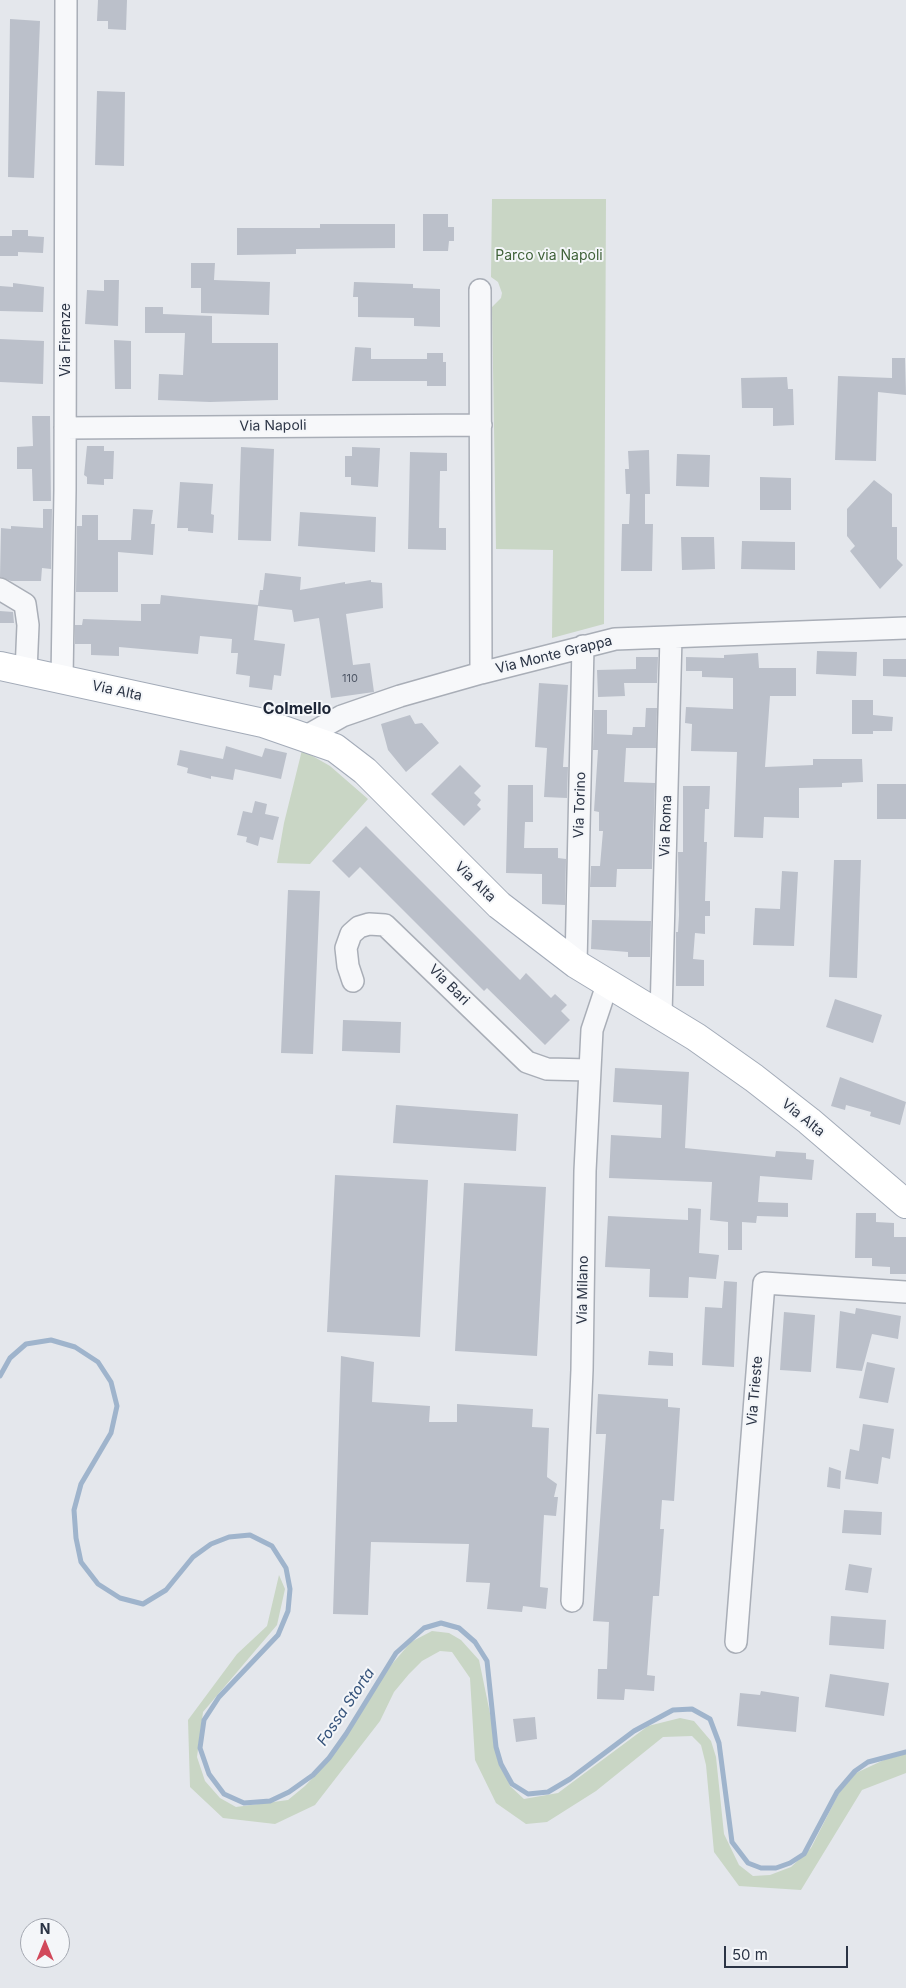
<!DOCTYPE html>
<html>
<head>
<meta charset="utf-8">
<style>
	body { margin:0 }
	#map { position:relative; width:906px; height:1988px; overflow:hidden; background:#e4e7ec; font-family:Inter,sans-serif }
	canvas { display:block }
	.north { position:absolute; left:20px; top:1918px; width:50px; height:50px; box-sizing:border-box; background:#f4f6f9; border:1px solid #a4a8b1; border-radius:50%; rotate:0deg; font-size:14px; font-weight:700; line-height:20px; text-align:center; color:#2b3445 }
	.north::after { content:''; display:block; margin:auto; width:18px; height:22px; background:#d1495b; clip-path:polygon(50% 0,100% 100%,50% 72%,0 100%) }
	.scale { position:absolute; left:724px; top:1946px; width:124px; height:22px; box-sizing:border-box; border:2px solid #2b3445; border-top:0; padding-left:6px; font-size:15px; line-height:18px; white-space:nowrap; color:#2b3445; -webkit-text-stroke:4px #f4f6f9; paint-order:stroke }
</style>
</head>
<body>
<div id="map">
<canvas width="906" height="1988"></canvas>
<div class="north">N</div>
<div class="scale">50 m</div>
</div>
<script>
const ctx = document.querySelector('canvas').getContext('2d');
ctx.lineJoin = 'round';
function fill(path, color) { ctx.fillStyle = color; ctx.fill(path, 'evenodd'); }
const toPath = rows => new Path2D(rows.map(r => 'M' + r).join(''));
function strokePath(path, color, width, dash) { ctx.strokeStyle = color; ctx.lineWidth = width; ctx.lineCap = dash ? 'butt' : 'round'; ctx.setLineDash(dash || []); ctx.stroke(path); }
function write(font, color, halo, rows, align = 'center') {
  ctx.font = font + ' Inter,sans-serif'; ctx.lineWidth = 4; ctx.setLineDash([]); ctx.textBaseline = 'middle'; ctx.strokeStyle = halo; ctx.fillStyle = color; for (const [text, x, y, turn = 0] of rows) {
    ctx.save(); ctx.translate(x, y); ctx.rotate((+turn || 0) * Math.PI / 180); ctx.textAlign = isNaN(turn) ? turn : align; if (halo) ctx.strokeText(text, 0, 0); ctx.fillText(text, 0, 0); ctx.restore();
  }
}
fill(toPath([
	[492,199,606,199,604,624,552,638,553,550,496,549,492,307,501,298,502,293,498,282,491,277],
	[302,750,330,766,368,799,310,864,277,863,284,823],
	[279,1575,285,1589,277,1625,203,1712,197,1757,205,1781,220,1798,236,1807,288,1800,305,1786,321,1769,392,1664,411,1642,432,1631,449,1633,461,1640,479,1660,498,1752,510,1786,524,1799,558,1793,648,1726,680,1718,694,1721,711,1741,716,1757,724,1834,739,1865,753,1876,770,1875,791,1867,811,1848,839,1793,856,1773,886,1759,906,1754,906,1773,862,1790,801,1890,739,1886,714,1852,706,1765,701,1745,692,1736,663,1737,596,1791,547,1822,526,1824,496,1803,475,1760,470,1678,452,1652,440,1651,422,1661,409,1674,394,1692,380,1721,315,1805,275,1824,223,1818,190,1787,188,1720,237,1654,267,1626]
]), '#c9d6c5');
strokePath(toPath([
	[0,1376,10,1358,26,1344,51,1340,75,1347,98,1362,111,1382,117,1406,111,1433,81,1484,74,1510,76,1538,81,1562,98,1584,120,1598,143,1604,166,1590,193,1557,211,1544,229,1537,250,1535,272,1546,286,1568,290,1589,288,1611,278,1635,219,1697,204,1720,200,1748,209,1774,224,1794,244,1803,270,1801,289,1792,313,1775,329,1758,346,1734,396,1653,424,1628,441,1623,459,1628,475,1642,487,1661,496,1747,501,1764,512,1784,528,1794,548,1792,570,1779,634,1731,673,1710,692,1709,710,1719,719,1743,732,1842,748,1863,761,1868,776,1868,790,1863,804,1854,837,1792,855,1771,868,1762,906,1752]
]), '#9fb4cc', 5);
fill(toPath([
	[98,0,127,0,126,30,108,29,108,21,97,21],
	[10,19,40,21,34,178,8,177],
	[97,91,125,92,124,166,95,165],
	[423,214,448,214,448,227,454,227,454,241,449,241,448,251,423,251],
	[320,224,395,224,395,248,296,249,296,254,237,255,237,228,320,228],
	[12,230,28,230,28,236,44,237,43,253,18,252,18,256,0,256,0,236,12,236],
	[191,263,215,263,214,280,270,282,269,315,201,313,201,288,191,288],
	[104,280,119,280,118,326,85,324,87,290,104,291],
	[354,282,413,284,413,288,440,289,440,327,414,326,414,318,358,317,358,297,353,297],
	[13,283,44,287,43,312,0,311,0,286,13,287],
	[145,307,163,307,163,314,212,316,212,343,278,343,278,400,210,402,158,400,159,374,183,375,185,333,145,333],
	[0,339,44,341,43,384,0,382],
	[114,340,131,341,131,389,115,389],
	[355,347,371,348,371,359,427,359,427,353,443,353,443,362,446,362,446,386,427,386,427,381,352,381],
	[892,358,905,358,906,395,878,392,876,461,835,460,838,376,892,378],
	[787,377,788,389,793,389,794,425,773,426,773,408,742,408,741,378],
	[32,416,50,416,51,501,33,501,32,469,17,469,17,447,33,446],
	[87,446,104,446,104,451,114,451,113,479,104,479,104,485,87,484,87,477,84,475],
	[241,447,274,449,271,541,238,540],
	[352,447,380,448,378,487,351,485,351,477,345,477,345,456,352,456],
	[649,450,650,494,645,494,645,524,653,524,652,571,621,571,622,524,629,524,630,494,626,494,625,469,629,469,628,451],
	[410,452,447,453,447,471,440,471,439,528,446,528,446,550,408,549],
	[677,454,710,455,709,487,676,486],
	[760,477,791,478,791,510,760,510],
	[874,480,892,494,892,527,897,527,897,559,903,565,880,589,850,551,855,546,847,536,847,509],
	[180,482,213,484,211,514,214,515,213,533,188,531,188,528,177,528],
	[43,509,52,509,51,569,42,568,41,581,11,581,0,577,1,528,11,529,11,526,43,528],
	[133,509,153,510,151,524,155,524,153,555,118,552,118,592,76,592,77,526,82,526,82,515,98,515,98,540,131,540],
	[300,512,376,517,375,552,298,546],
	[681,537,714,537,715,569,682,570],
	[742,541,795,542,795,570,741,569],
	[265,573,301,577,300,590,345,582,345,584,371,580,371,582,382,583,383,608,346,614,353,665,370,663,374,692,331,698,319,618,294,622,292,610,258,606,254,640,285,644,281,676,274,675,272,690,249,687,250,676,236,674,238,653,231,653,232,639,200,636,198,654,119,647,119,656,91,655,91,644,75,644,75,625,82,625,83,619,141,621,141,604,160,604,161,595,258,605,260,590,263,590],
	[0,611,13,612,14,623,0,623],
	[817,651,857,652,856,676,816,674],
	[758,653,759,668,796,668,796,696,770,696,765,767,813,765,813,759,862,759,863,782,842,783,842,787,799,788,799,818,764,817,763,838,734,837,737,752,691,751,692,724,685,723,686,707,733,709,733,678,702,677,702,671,686,671,686,657,724,658,724,655],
	[636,657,658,657,657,683,624,683,625,696,598,697,597,670,636,669],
	[883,659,906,659,906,677,883,676],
	[539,683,568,685,563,767,568,767,567,798,544,797,547,748,535,747],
	[852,700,873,700,873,715,893,717,892,731,873,731,873,734,852,734],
	[646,708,657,708,656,748,626,748,624,782,655,783,652,869,617,869,616,887,590,887,591,866,600,866,603,831,599,831,599,812,594,811,598,750,593,750,594,710,607,710,607,734,632,735,633,727,645,727],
	[410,715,415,724,422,723,439,743,406,772,388,750,381,724],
	[226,746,262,757,265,748,287,753,281,779,235,769,233,780,211,776,211,779,187,773,188,768,177,765,180,750,223,759],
	[460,765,481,786,474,793,481,800,477,805,481,809,464,826,431,794],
	[877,784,906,784,906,819,877,819],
	[508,785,533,785,533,822,525,822,524,848,558,848,558,858,566,859,565,905,542,904,542,874,506,873],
	[683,786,710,786,709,809,705,809,704,842,707,842,705,901,710,901,710,916,705,916,705,934,695,933,693,959,704,960,704,986,676,986,676,932,678,932,679,915,678,852,683,852],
	[255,801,267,804,265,814,279,817,273,840,260,837,258,846,246,842,247,837,237,835,243,811,252,813],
	[366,826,520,980,526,973,551,998,555,994,567,1005,561,1011,570,1020,545,1045,487,988,484,991,360,867,349,878,332,861],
	[834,860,861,860,857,978,829,977],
	[782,871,798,872,794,946,753,945,755,908,780,909],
	[288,890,320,891,313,1054,281,1053],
	[592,920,651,921,650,957,628,957,628,952,591,949],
	[835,999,882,1015,873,1043,826,1027],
	[343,1020,401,1022,400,1053,342,1051],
	[615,1068,689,1072,685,1148,775,1157,776,1151,806,1153,806,1159,814,1160,812,1180,760,1176,758,1202,788,1203,788,1217,757,1216,756,1223,742,1222,742,1250,728,1250,728,1222,710,1220,712,1182,609,1178,611,1135,661,1138,662,1105,613,1102],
	[840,1077,906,1102,900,1125,870,1116,871,1112,846,1105,845,1110,831,1106],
	[396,1105,518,1114,516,1151,393,1143],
	[335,1175,428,1180,420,1337,327,1332],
	[464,1183,546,1187,537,1356,455,1351],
	[688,1208,701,1209,699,1253,719,1255,716,1279,689,1277,688,1298,649,1297,650,1269,605,1267,608,1216,688,1220],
	[856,1213,876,1213,876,1222,894,1223,894,1237,906,1237,906,1274,890,1274,890,1267,872,1266,872,1258,855,1258],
	[724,1281,737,1282,734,1367,702,1365,705,1307,722,1308],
	[856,1308,901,1316,898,1339,872,1334,862,1371,836,1368,840,1311,855,1314],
	[784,1312,815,1315,811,1372,780,1370],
	[649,1351,673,1353,673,1366,648,1365],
	[341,1356,374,1362,372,1402,430,1406,429,1422,457,1422,457,1404,533,1409,532,1427,549,1428,547,1477,557,1484,554,1497,558,1497,556,1516,544,1515,540,1587,548,1588,546,1609,523,1606,522,1612,487,1609,490,1583,466,1582,469,1544,371,1542,368,1615,333,1614],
	[867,1362,895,1368,888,1403,859,1398],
	[598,1394,668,1399,668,1407,680,1408,674,1501,662,1500,660,1529,664,1529,659,1596,653,1596,647,1675,655,1676,654,1691,625,1689,624,1700,597,1699,598,1669,607,1669,609,1622,593,1621,606,1434,596,1434],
	[863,1424,894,1429,890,1459,882,1457,878,1484,845,1479,850,1449,859,1451],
	[829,1467,841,1471,840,1489,827,1487],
	[844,1510,882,1512,881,1535,842,1533],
	[849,1564,872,1568,868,1593,845,1590],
	[831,1616,886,1620,884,1649,829,1645],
	[830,1674,889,1683,884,1716,825,1707],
	[761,1691,799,1697,796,1732,737,1726,740,1693,760,1695],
	[535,1717,537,1739,516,1742,513,1719]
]), '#bbc0ca');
const minor = toPath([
	[480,290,481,673],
	[65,428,481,425],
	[0,589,25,604,28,625,26,672],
	[62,679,65,490,66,0],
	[305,737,342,716,400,696,481,673,615,639,906,628],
	[576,964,583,646],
	[353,981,348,966,346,948,351,934,359,927,369,924,385,925,527,1062,547,1069,590,1070],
	[661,1015,671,637],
	[572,1601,582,1370,585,1171,590,1070,592,1030,608,982],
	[736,1642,764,1283,906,1292]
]);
const major = toPath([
	[0,666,263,723,335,748,365,771,499,905,576,964,696,1037,754,1078,809,1121,906,1204]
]);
strokePath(minor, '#a9aeb7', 24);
strokePath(major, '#a3abb8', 30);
strokePath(minor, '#f7f8fa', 21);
strokePath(major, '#fff', 28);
write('11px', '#4f5766', null, [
	["110",350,679]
]);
write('14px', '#3f6138', '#f4f6f9', [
	["Parco via Napoli",549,256]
]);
write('14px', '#2b3445', '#f4f6f9', [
	["Via Firenze",66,340,-90],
	["Via Napoli",273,426,-1],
	["Via Monte Grappa",554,655,-14],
	["Via Alta",117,691,12],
	["Via Torino",580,805,-88],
	["Via Roma",666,826,-88],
	["Via Alta",475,882,44],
	["Via Bari",449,985,45],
	["Via Alta",803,1118,39],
	["Via Milano",583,1290,-89],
	["Via Trieste",755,1391,-85]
]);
write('italic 15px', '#34527a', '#f4f6f9', [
	["Fossa Storta",346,1707,-56]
]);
write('bold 16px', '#1d2536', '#f4f6f9', [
	["Colmello",297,709]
]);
</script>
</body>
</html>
